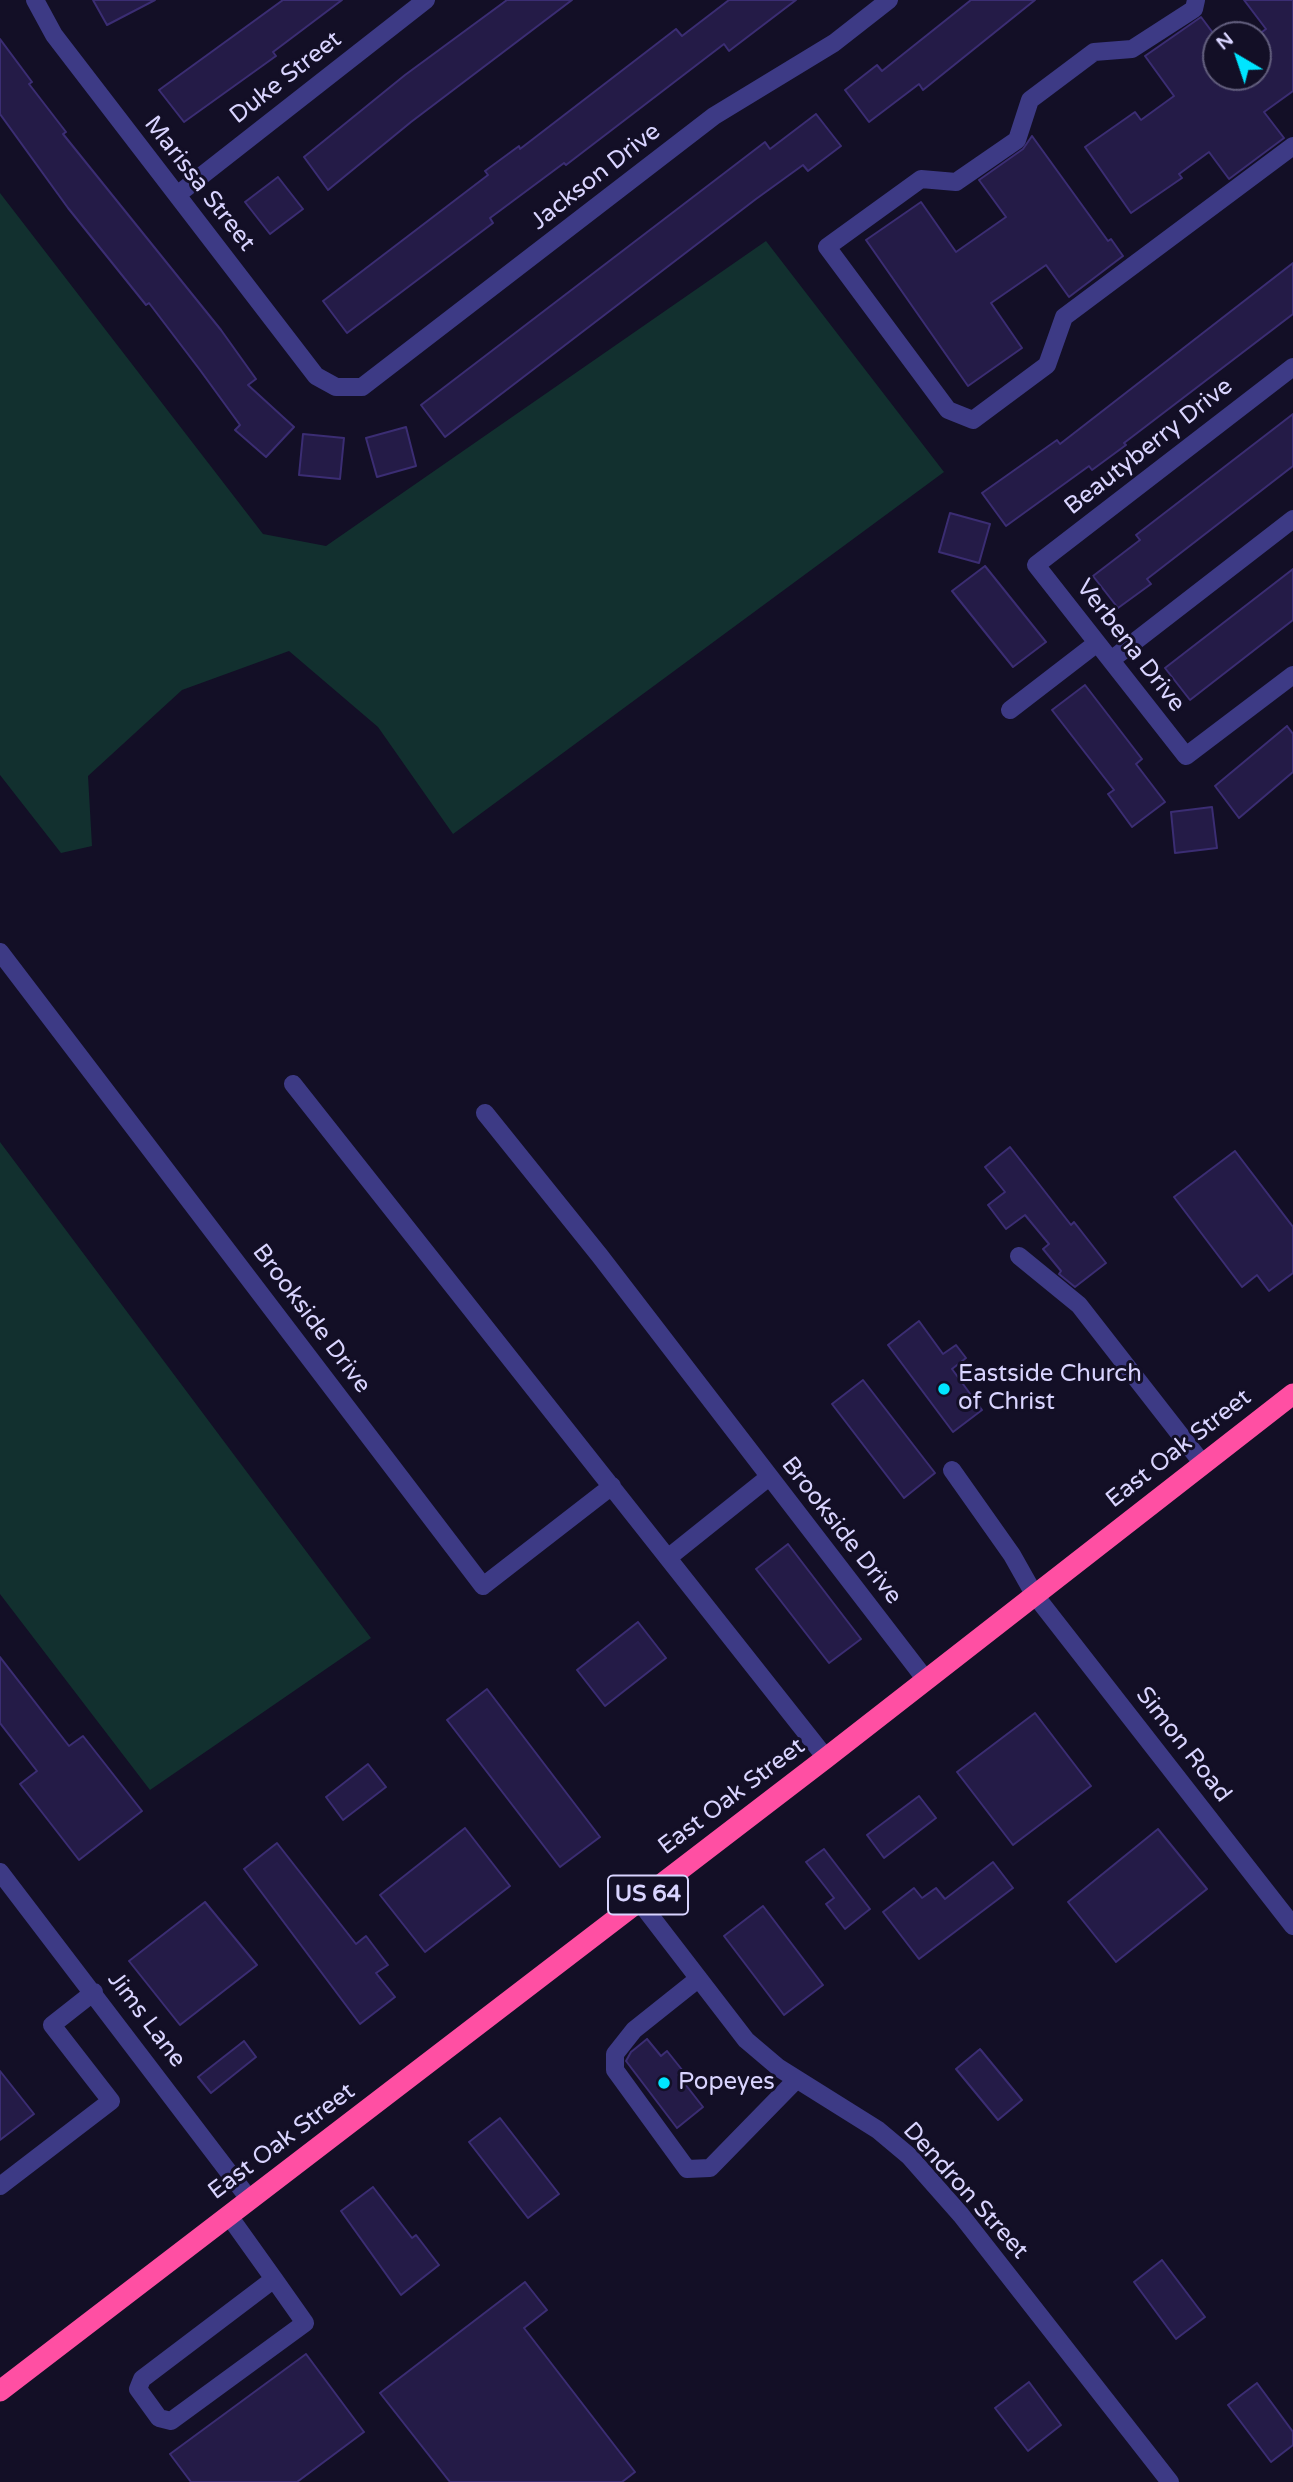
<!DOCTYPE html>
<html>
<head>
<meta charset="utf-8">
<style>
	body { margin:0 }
	#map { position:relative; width:1293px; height:2482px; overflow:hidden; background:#130f26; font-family:"Varela Round",sans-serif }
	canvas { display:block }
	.north { position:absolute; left:1202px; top:21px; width:70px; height:70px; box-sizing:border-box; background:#130f26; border:2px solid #625e7d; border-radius:50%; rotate:321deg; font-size:19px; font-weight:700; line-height:28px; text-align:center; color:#d9d4ff }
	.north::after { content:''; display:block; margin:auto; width:24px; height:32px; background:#00e5ff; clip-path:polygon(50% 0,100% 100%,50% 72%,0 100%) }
</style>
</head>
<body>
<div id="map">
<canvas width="1293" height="2482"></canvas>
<div class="north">N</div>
</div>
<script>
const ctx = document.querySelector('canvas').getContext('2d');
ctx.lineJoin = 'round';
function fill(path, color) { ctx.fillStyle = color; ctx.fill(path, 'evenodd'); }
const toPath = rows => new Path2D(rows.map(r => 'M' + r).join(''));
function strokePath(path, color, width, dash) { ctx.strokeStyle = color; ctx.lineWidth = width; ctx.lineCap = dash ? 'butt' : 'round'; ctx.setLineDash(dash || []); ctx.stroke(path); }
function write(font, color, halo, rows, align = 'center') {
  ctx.font = font + ' "Varela Round",sans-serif'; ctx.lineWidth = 6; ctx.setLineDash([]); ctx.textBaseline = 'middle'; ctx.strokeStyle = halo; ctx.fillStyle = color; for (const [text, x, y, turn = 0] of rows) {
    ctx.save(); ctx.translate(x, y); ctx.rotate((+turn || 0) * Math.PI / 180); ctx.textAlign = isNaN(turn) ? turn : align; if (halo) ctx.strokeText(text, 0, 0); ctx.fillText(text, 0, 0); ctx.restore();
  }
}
fill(toPath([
	[0,193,263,534,326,546,766,241,944,472,453,834,378,727,289,651,182,690,88,776,92,846,61,853,0,775],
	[0,1142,371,1638,150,1790,0,1594]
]), '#12302f');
const building = toPath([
	[93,0,155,0,107,25,93,0],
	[283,0,342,0,273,52,276,56,184,122,159,90,283,0],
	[507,0,572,0,411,122,328,190,304,157,405,75,507,0],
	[729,0,796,0,729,51,724,44,566,165,564,163,490,218,493,223,347,333,323,301,488,175,485,171,519,146,520,149,676,29,682,36,729,0],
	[971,0,1035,0,923,90,919,84,869,122,845,90,877,65,882,71,971,0],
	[1244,0,1293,0,1293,91,1264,112,1284,138,1229,179,1209,152,1179,174,1182,178,1131,213,1085,147,1135,112,1141,120,1174,96,1145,56,1201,17,1216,37,1216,77,1258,77,1258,35,1266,29,1244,0],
	[0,39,32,82,29,84,66,132,63,134,221,330,256,379,248,385,294,427,266,457,235,430,240,425,200,370,149,303,146,305,68,208,0,114,0,39],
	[816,114,841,146,808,171,803,165,756,199,445,437,421,405,765,142,770,149,816,114],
	[1032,136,1108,241,1111,239,1123,256,1069,297,1046,265,991,303,1022,348,968,386,866,240,921,202,956,252,1006,217,979,180,1023,149,1032,136],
	[278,177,303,209,270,234,245,202,278,177],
	[1293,263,1293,314,1124,443,1126,445,1092,470,1089,466,1006,526,982,493,1057,440,1060,444,1293,263],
	[1293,414,1293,466,1147,579,1151,584,1118,608,1093,576,1140,540,1136,535,1293,414],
	[406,427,416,466,377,477,366,438,406,427],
	[303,434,344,438,340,479,299,475,303,434],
	[950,513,990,524,979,563,939,552,950,513],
	[985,566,1046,642,1013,667,952,591,985,566],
	[1293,569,1293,620,1190,700,1165,668,1293,569],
	[1085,685,1142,759,1136,764,1165,802,1132,827,1108,794,1114,790,1052,710,1085,685],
	[1287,726,1293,734,1293,772,1239,818,1215,786,1287,726],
	[1212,807,1217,848,1175,853,1171,812,1212,807],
	[1010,1147,1071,1225,1074,1222,1106,1263,1075,1287,1059,1274,1061,1271,1043,1249,1049,1244,1025,1215,1006,1229,988,1205,1005,1192,985,1167,1010,1147],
	[1235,1151,1293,1227,1293,1273,1269,1291,1257,1275,1242,1287,1174,1197,1235,1151],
	[919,1321,943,1354,956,1345,966,1358,952,1369,982,1410,953,1432,888,1345,919,1321],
	[863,1380,935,1473,904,1498,832,1404,863,1380],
	[788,1544,861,1639,829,1663,756,1569,788,1544],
	[638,1622,666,1658,605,1706,577,1670,638,1622],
	[0,1657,69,1746,83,1736,142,1811,79,1860,20,1784,37,1771,0,1723,0,1657],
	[487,1689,600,1837,560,1867,447,1720,487,1689],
	[1035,1713,1091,1786,1013,1845,957,1772,1035,1713],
	[368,1764,386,1787,343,1820,326,1797,368,1764],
	[919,1796,936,1818,884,1858,867,1835,919,1796],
	[465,1828,510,1886,425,1952,380,1895,465,1828],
	[1158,1829,1207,1889,1116,1962,1068,1902,1158,1829],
	[277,1843,356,1944,366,1936,388,1965,376,1973,395,1997,360,2024,244,1869,277,1843],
	[824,1849,870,1909,845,1929,826,1904,834,1898,806,1862,824,1849],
	[993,1862,1013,1888,919,1959,883,1912,914,1888,922,1898,936,1888,945,1899,993,1862],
	[205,1902,257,1965,180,2025,129,1961,205,1902],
	[763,1906,823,1985,784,2015,724,1936,763,1906],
	[647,2039,661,2056,667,2051,683,2071,678,2075,703,2107,677,2128,626,2061,631,2052,647,2039],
	[244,2041,256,2057,211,2093,198,2077,244,2041],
	[980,2049,1022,2100,998,2120,956,2069,980,2049],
	[0,2071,34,2114,0,2140,0,2071],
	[500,2118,559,2194,528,2218,469,2142,500,2118],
	[373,2187,412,2238,416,2235,439,2265,401,2295,341,2211,373,2187],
	[1162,2260,1205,2317,1176,2339,1134,2282,1162,2260],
	[525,2282,547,2310,524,2328,635,2472,622,2482,450,2482,380,2393,525,2282],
	[306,2354,364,2432,297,2482,191,2482,170,2454,306,2354],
	[1029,2382,1061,2425,1028,2451,995,2408,1029,2382],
	[1257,2383,1293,2432,1293,2445,1271,2462,1228,2405,1257,2383]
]);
fill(building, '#241b47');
strokePath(building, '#3b2d73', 2);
strokePath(toPath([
	[35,0,54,35,316,376,336,387,362,387,714,116,834,43,889,0],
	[1196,0,1194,9,1132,49,1094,52,1030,100,1017,140,956,182,921,179,827,247,948,410,973,420,1047,365,1064,317,1293,146],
	[177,195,426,0],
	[1293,367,1036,565,1186,756,1293,675],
	[1111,660,1293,519],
	[1010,710,1097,643],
	[0,952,483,1586,612,1486],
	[293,1084,826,1758],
	[485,1113,600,1256,926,1680],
	[1019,1256,1079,1305,1203,1464],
	[952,1470,1012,1555,1034,1594,1293,1926],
	[669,1557,769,1477],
	[0,1872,250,2200],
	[639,1901,746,2040,779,2068,878,2130,909,2156,961,2215,1170,2482],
	[698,1979,634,2030,615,2054,615,2070,687,2169,710,2168,796,2080],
	[0,2186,111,2101,52,2025,94,1992],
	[229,2216,274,2279,142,2379,138,2389,159,2418,171,2421,305,2323,274,2279]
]), '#3d3a85', 18);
strokePath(toPath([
	[0,2391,826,1758,1293,1394]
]), '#ff4fa3', 21);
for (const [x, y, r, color] of [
	[944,1389,7,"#00e5ff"],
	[664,2083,7,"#00e5ff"]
]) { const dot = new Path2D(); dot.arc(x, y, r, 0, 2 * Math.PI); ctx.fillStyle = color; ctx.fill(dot); strokePath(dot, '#130f26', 2.5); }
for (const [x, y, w] of [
	[648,1895,80]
]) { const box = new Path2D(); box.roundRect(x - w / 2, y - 19.5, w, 39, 5); ctx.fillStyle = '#130f26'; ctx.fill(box); strokePath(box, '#d9d4ff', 2); }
write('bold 23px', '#d9d4ff', null, [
	["US 64",648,1895]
]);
write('24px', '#d9d4ff', '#130f26', [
	["Duke Street",286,78,-38],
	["Jackson Drive",596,177,-38],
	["Marissa Street",199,184,52],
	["Beautyberry Drive",1149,447,-38],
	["Verbena Drive",1130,646,52],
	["Brookside Drive",311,1319,53],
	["East Oak Street",1179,1449,-38],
	["Brookside Drive",841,1531,52],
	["Simon Road",1183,1745,52],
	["East Oak Street",732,1797,-37],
	["Jims Lane",146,2020,53],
	["East Oak Street",282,2142,-37],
	["Dendron Street",965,2191,48]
]);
write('24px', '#d9d4ff', '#130f26', [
	["Eastside Church",958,1375],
	["of Christ",958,1403],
	["Popeyes",678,2083]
], 'left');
</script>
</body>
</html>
